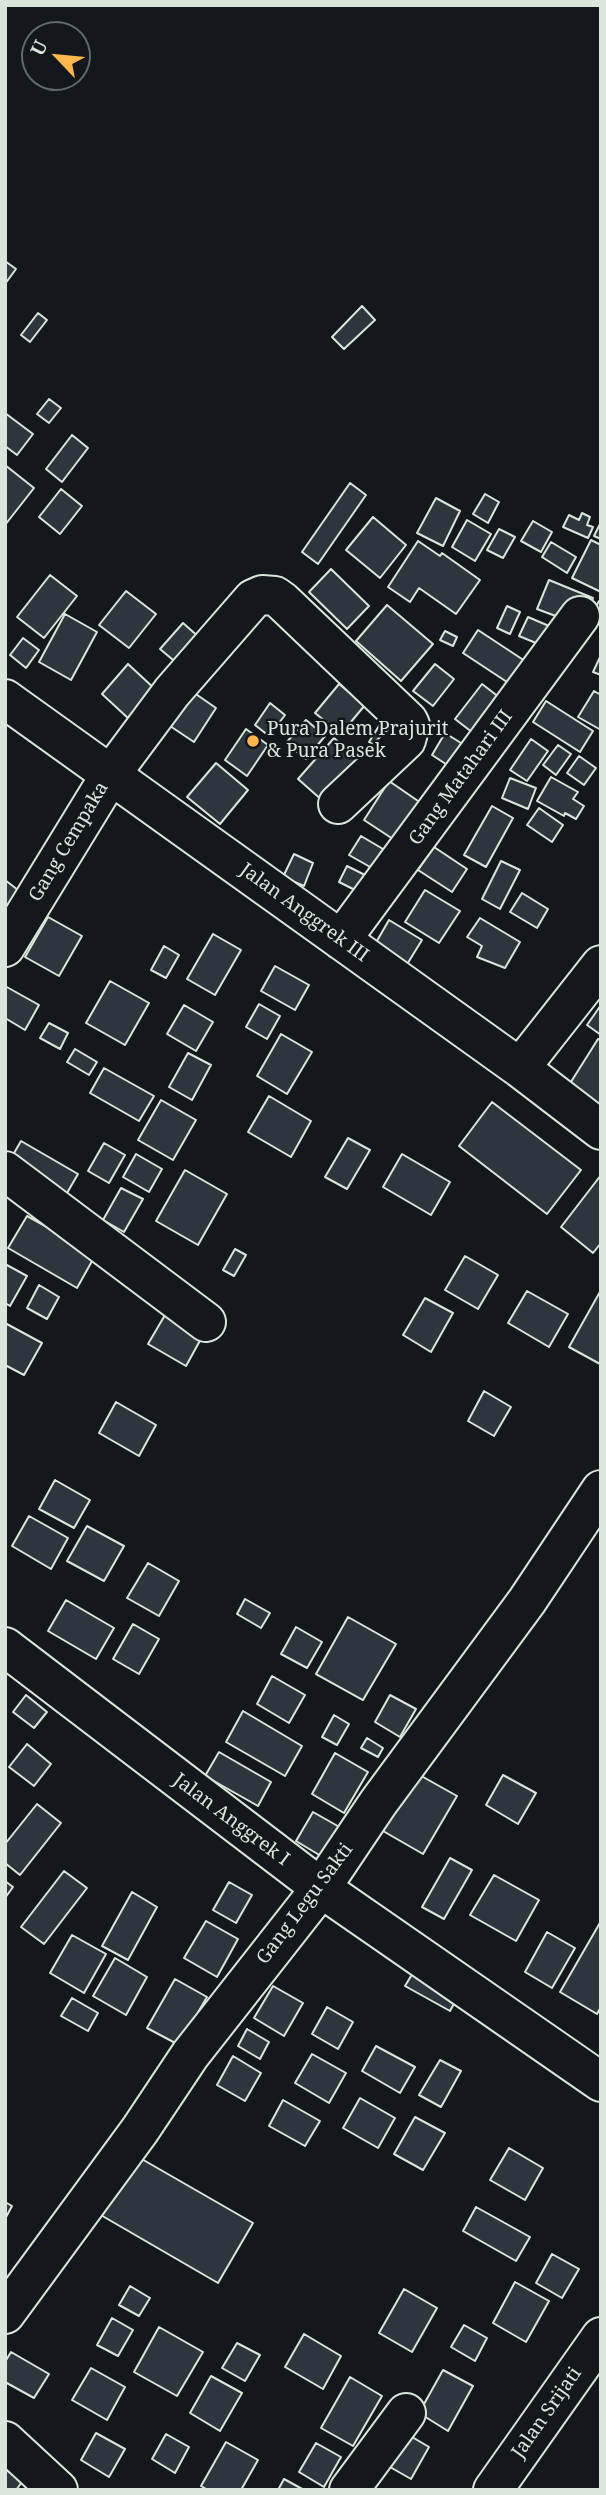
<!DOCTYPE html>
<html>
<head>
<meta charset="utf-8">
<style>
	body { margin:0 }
	#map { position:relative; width:606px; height:2495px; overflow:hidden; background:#14181c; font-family:"Noto Serif",serif }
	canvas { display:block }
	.frame { position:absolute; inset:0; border:7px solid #d8e6dc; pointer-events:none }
	.north { position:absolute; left:21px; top:21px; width:70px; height:70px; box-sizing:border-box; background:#14181c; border:2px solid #626a69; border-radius:50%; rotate:296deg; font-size:19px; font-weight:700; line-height:28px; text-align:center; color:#d8e6dc }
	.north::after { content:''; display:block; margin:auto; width:24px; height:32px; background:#ffb74d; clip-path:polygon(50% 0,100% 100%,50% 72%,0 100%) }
</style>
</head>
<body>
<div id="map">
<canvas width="606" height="2495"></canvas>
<div class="frame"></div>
<div class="north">U</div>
</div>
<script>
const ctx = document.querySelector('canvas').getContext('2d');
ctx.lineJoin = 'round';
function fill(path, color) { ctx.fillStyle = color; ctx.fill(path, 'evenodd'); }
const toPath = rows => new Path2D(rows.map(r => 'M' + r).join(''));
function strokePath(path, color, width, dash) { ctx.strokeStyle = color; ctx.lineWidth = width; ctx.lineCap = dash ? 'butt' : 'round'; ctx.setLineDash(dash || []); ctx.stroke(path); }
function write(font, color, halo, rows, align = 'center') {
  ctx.font = font + ' "Noto Serif",serif'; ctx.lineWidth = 5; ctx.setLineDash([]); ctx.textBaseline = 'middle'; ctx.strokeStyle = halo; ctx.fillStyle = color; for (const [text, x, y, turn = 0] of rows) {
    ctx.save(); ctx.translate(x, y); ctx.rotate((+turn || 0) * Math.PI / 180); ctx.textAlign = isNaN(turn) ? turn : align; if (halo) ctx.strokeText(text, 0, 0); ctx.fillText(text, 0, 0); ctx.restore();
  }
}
const building = toPath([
	[5,261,16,269,5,284,5,261],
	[362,306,375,320,344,349,332,337,362,306],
	[38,313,47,320,30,342,21,335,38,313],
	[49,399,61,408,49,423,37,414,49,399],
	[5,413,33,434,17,455,5,446,5,413],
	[72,435,88,448,62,482,46,469,72,435],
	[5,465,34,488,5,525,5,465],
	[350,483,366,495,318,564,302,552,350,483],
	[61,489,82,506,60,534,39,517,61,489],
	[485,494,499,502,488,523,473,514,485,494],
	[436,498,460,511,443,546,417,533,436,498],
	[582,513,590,517,587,525,593,527,588,538,563,527,569,515,579,520,582,513],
	[373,517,406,545,380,578,346,550,373,517],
	[467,520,491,534,475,561,452,547,467,520],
	[533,521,552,532,541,552,521,541,533,521],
	[601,522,601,539,594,536,601,522],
	[499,529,515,537,503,558,487,550,499,529],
	[591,540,601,545,601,592,572,578,591,540],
	[418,541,440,556,442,553,480,580,456,614,419,588,410,602,388,587,418,541],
	[551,542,576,557,567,573,542,557,551,542],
	[331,569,369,606,347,629,309,592,331,569],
	[50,575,77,596,44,638,17,617,50,575],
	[549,580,593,598,588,612,569,621,537,609,549,580],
	[126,591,156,614,129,648,99,625,126,591],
	[599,601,601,602,601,625,589,619,599,601],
	[387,605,433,644,401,681,356,641,387,605],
	[507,606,520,612,510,634,497,628,507,606],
	[65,614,97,632,71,680,39,662,65,614],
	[528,617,556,629,548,648,519,636,528,617],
	[183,623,201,639,179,665,160,649,183,623],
	[478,630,528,663,513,686,463,653,478,630],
	[445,631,457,637,453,646,440,640,445,631],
	[23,638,39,650,26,668,10,655,23,638],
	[601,655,601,675,593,672,601,655],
	[128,664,156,690,129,719,102,694,128,664],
	[435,664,454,679,433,706,413,691,435,664],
	[339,684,365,705,341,734,315,713,339,684],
	[482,684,504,701,477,736,455,719,482,684],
	[190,690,216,708,194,742,167,724,190,690],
	[594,691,601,695,601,730,578,717,594,691],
	[546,701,593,731,580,752,533,722,546,701],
	[270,703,285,715,269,736,255,725,270,703],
	[387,713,403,723,386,752,369,742,387,713],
	[306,720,325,736,306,759,286,743,306,720],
	[246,729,268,745,247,776,225,760,246,729],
	[445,733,469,748,455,770,432,755,445,733],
	[334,738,359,760,323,801,298,779,334,738],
	[531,739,548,751,527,781,510,770,531,739],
	[558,745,571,754,556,775,543,765,558,745],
	[579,756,596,768,584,785,567,773,579,756],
	[216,763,248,790,220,824,187,797,216,763],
	[551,777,578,792,573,799,584,806,576,819,565,813,564,816,537,801,551,777],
	[510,778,536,788,528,809,502,798,510,778],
	[389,781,421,803,396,841,364,820,389,781],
	[492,806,513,818,486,867,464,855,492,806],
	[539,808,563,825,552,842,527,825,539,808],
	[361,836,383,849,372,868,349,855,361,836],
	[434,847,467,869,452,892,418,870,434,847],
	[294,854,313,863,304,886,283,877,294,854],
	[501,861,520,870,500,909,482,899,501,861],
	[347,866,373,879,365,895,339,882,347,866],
	[5,880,27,897,5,924,5,880],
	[425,890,460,911,439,943,405,922,425,890],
	[522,893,548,909,537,928,510,912,522,893],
	[48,917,82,936,59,976,25,957,48,917],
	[480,918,520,942,505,968,477,957,482,946,467,937,480,918],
	[389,920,422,940,406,966,374,946,389,920],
	[213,934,241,950,215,995,187,979,213,934],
	[164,946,179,955,166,978,151,970,164,946],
	[275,966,309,985,295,1010,261,991,275,966],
	[110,981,149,1003,125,1045,86,1023,110,981],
	[5,986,39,1005,25,1030,5,1018,5,986],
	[259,1004,280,1016,267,1039,246,1027,259,1004],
	[184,1005,213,1022,196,1051,167,1034,184,1005],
	[601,1005,601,1035,587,1025,601,1005],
	[49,1023,68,1033,60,1049,40,1038,49,1023],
	[281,1034,312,1052,287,1094,257,1076,281,1034],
	[598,1039,601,1040,601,1105,569,1085,598,1039],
	[75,1049,97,1062,89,1075,67,1062,75,1049],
	[188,1053,211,1065,192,1100,169,1087,188,1053],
	[104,1068,154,1096,139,1121,90,1093,104,1068],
	[269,1096,311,1121,291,1157,248,1132,269,1096],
	[161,1100,196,1120,173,1160,138,1140,161,1100],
	[492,1102,581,1170,547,1214,459,1146,492,1102],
	[348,1138,370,1150,347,1189,325,1177,348,1138],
	[21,1141,78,1174,63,1200,6,1167,21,1141],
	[104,1143,125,1155,109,1183,88,1171,104,1143],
	[136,1154,162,1169,149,1192,123,1177,136,1154],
	[402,1154,450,1182,431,1215,383,1187,402,1154],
	[185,1170,227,1194,198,1245,156,1221,185,1170],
	[601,1175,601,1243,593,1253,561,1227,601,1175],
	[121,1188,143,1199,124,1232,103,1220,121,1188],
	[27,1216,96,1254,77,1288,8,1248,27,1216],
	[235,1249,246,1255,234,1276,223,1270,235,1249],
	[465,1256,498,1275,478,1309,445,1290,465,1256],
	[5,1264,27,1276,10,1306,5,1303,5,1264],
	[39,1285,59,1297,47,1319,27,1308,39,1285],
	[601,1290,601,1363,600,1364,569,1347,601,1290],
	[527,1291,568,1314,549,1347,508,1323,527,1291],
	[425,1298,453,1313,431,1352,403,1335,425,1298],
	[165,1315,202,1337,186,1366,148,1344,165,1315],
	[5,1323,42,1343,24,1375,5,1365,5,1323],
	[484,1391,511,1407,494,1436,468,1421,484,1391],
	[116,1402,156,1425,139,1456,99,1433,116,1402],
	[55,1480,90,1500,74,1528,39,1509,55,1480],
	[29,1516,68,1538,51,1569,12,1546,29,1516],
	[87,1526,124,1546,104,1581,67,1561,87,1526],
	[148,1563,179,1581,159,1616,127,1598,148,1563],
	[245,1599,270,1613,261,1628,237,1614,245,1599],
	[66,1600,114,1628,96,1659,48,1631,66,1600],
	[348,1617,396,1644,363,1700,316,1674,348,1617],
	[133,1624,159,1639,139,1674,113,1659,133,1624],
	[296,1627,322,1642,307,1668,281,1654,296,1627],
	[272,1676,305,1695,289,1723,257,1704,272,1676],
	[26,1695,47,1712,34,1728,13,1712,26,1695],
	[390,1695,416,1709,400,1737,375,1722,390,1695],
	[243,1711,302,1746,285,1776,226,1742,243,1711],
	[334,1715,349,1724,337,1745,322,1737,334,1715],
	[367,1738,383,1748,378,1757,361,1748,367,1738],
	[27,1744,51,1764,34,1786,9,1767,27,1744],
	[219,1752,271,1782,258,1806,205,1776,219,1752],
	[335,1753,368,1772,344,1813,312,1794,335,1753],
	[416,1773,457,1796,423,1854,383,1831,416,1773],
	[503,1775,536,1793,518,1824,486,1805,503,1775],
	[37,1804,61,1823,20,1875,5,1863,5,1844,37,1804],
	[313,1812,343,1829,326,1859,296,1841,313,1812],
	[450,1858,472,1870,444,1919,422,1907,450,1858],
	[64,1871,87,1888,44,1944,21,1927,64,1871],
	[494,1875,539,1900,516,1941,470,1915,494,1875],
	[5,1881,13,1887,5,1898,5,1881],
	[229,1882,252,1895,236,1923,213,1910,229,1882],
	[132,1892,157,1907,128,1960,102,1946,132,1892],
	[206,1921,238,1939,217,1977,184,1958,206,1921],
	[601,1921,601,2007,597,2014,560,1992,601,1921],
	[547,1932,575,1948,552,1988,525,1972,547,1932],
	[72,1935,106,1954,84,1993,50,1973,72,1935],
	[115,1958,147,1977,126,2015,93,1996,115,1958],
	[417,1966,461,1991,450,2011,405,1986,417,1966],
	[175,1979,207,1997,179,2045,147,2028,175,1979],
	[273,1986,303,2003,284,2036,254,2018,273,1986],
	[72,1998,98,2013,88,2031,61,2016,72,1998],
	[327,2007,353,2022,338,2049,312,2034,327,2007],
	[247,2029,269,2042,260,2059,238,2046,247,2029],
	[376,2046,415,2067,400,2093,362,2071,376,2046],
	[312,2054,346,2073,329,2103,295,2083,312,2054],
	[233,2056,261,2073,245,2101,217,2085,233,2056],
	[440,2060,461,2071,441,2107,419,2095,440,2060],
	[360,2098,395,2118,378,2148,343,2128,360,2098],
	[283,2100,320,2121,305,2146,269,2126,283,2100],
	[415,2117,445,2133,423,2170,394,2154,415,2117],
	[509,2148,543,2168,525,2200,490,2180,509,2148],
	[133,2154,253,2223,218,2283,99,2214,133,2154],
	[5,2202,12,2206,5,2219,5,2202],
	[476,2207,530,2237,516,2261,463,2231,476,2207],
	[552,2254,579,2269,562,2298,536,2283,552,2254],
	[515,2282,549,2301,526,2342,493,2323,515,2282],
	[130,2286,150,2298,139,2316,119,2305,130,2286],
	[404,2289,437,2308,412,2352,379,2333,404,2289],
	[112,2318,133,2330,118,2356,97,2345,112,2318],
	[464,2325,487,2338,475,2361,451,2347,464,2325],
	[159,2327,203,2352,177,2396,134,2372,159,2327],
	[304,2334,341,2356,323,2389,285,2367,304,2334],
	[237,2343,260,2355,245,2381,222,2368,237,2343],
	[11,2352,49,2374,34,2398,5,2382,5,2362,11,2352],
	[91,2368,125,2387,107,2420,72,2400,91,2368],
	[443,2370,473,2386,448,2431,419,2413,443,2370],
	[211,2376,242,2393,220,2431,190,2413,211,2376],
	[350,2377,382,2396,353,2446,321,2428,350,2377],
	[402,2431,429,2447,411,2479,383,2463,402,2431],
	[96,2433,125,2449,109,2477,81,2460,96,2433],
	[166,2434,189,2447,175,2473,152,2459,166,2434],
	[226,2442,258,2460,241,2490,208,2490,201,2486,226,2442],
	[316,2443,341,2457,324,2487,299,2472,316,2443],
	[5,2469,22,2482,16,2490,5,2490,5,2469],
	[284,2479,304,2490,278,2490,284,2479]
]);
fill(building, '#2c363c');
strokePath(building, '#d8e6dc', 2);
const minor = toPath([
	[5,699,520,1068,601,1130],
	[341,940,580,616],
	[5,947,111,774,172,692,253,599,262,595,275,596,282,601,408,721,410,725,406,740,338,804],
	[520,1068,601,965],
	[5,1171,206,1322],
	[5,1647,321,1888,601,2082],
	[5,2314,140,2130,190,2055,321,1888,378,1803,527,1601,601,1490],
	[5,2441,58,2490],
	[349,2490,406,2413],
	[493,2490,601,2337]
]);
strokePath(minor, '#d8e6dc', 42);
strokePath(minor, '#14181c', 38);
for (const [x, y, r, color] of [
	[253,741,7,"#ffb74d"]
]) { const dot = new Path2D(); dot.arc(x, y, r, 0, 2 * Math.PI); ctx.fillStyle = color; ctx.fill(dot); strokePath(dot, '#14181c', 2.5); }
write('19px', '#d8e6dc', '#14181c', [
	["Pura Dalem Prajurit",267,730],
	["& Pura Pasek",267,752]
], 'left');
write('19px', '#d8e6dc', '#14181c', [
	["Gang Matahari III",461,778,-54],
	["Gang Cempaka",69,842,-59],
	["Jalan Anggrek III",304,913,36],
	["Jalan Anggrek I",231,1820,37],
	["Gang Legu Sakti",305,1904,-53],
	["Jalan Srijati",547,2413,-55]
]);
</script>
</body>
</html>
